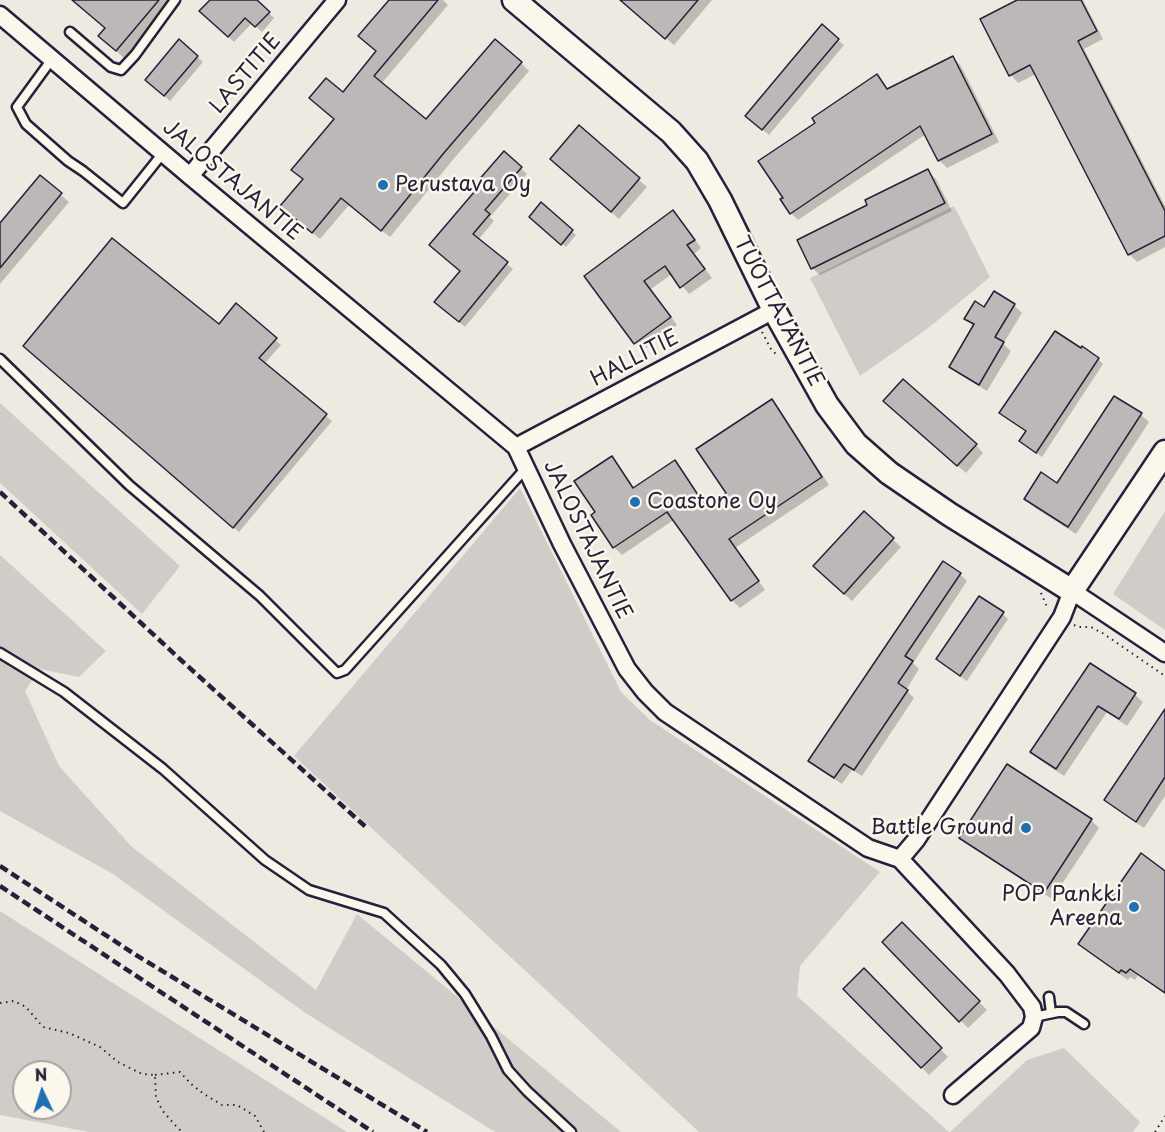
<!DOCTYPE html>
<html>
<head>
<meta charset="utf-8">
<style>
	body { margin:0 }
	#map { position:relative; width:1165px; height:1132px; overflow:hidden; background:#eeeae2; font-family:"Playpen Sans",sans-serif }
	canvas { display:block }
	.north { position:absolute; left:12px; top:1060px; width:60px; height:60px; box-sizing:border-box; background:#fbf7ec; border:2px solid #a4a2a5; border-radius:50%; rotate:356deg; font-size:16px; font-weight:700; line-height:24px; text-align:center; color:#22223b }
	.north::after { content:''; display:block; margin:auto; width:21px; height:27px; background:#1f6fb2; clip-path:polygon(50% 0,100% 100%,50% 72%,0 100%) }
</style>
</head>
<body>
<div id="map">
<canvas width="1165" height="1132"></canvas>
<div class="north">N</div>
</div>
<script>
const ctx = document.querySelector('canvas').getContext('2d');
ctx.lineJoin = 'round';
function fill(path, color) { ctx.fillStyle = color; ctx.fill(path, 'evenodd'); }
const toPath = rows => new Path2D(rows.map(r => 'M' + r).join(''));
function strokePath(path, color, width, dash) { ctx.strokeStyle = color; ctx.lineWidth = width; ctx.lineCap = dash ? 'butt' : 'round'; ctx.setLineDash(dash || []); ctx.stroke(path); }
function write(font, color, halo, rows, align = 'center') {
  ctx.font = font + ' "Playpen Sans",sans-serif'; ctx.lineWidth = 5; ctx.setLineDash([]); ctx.textBaseline = 'middle'; ctx.strokeStyle = halo; ctx.fillStyle = color; for (const [text, x, y, turn = 0] of rows) {
    ctx.save(); ctx.translate(x, y); ctx.rotate((+turn || 0) * Math.PI / 180); ctx.textAlign = isNaN(turn) ? turn : align; if (halo) ctx.strokeText(text, 0, 0); ctx.fillText(text, 0, 0); ctx.restore();
  }
}
fill(toPath([
	[954,206,990,277,927,329,860,376,810,278],
	[0,403,180,566,142,614,0,483],
	[520,488,621,692,650,720,880,872,800,966,797,996,949,1132,699,1132,294,756],
	[1165,511,1165,630,1113,594],
	[0,555,106,651,79,677,40,669,25,691,59,766,131,846,316,990,357,914,621,1132,495,1132,304,1012,113,874,0,811],
	[0,911,347,1132,89,1132,0,1115],
	[24,1072,60,1072,60,1108,24,1108],
	[1064,1048,1140,1122,1133,1132,950,1132,1027,1060]
]), '#d0cdc9');
fill(toPath([
	[74,0,173,0,124,58,108,44,106,29],
	[212,0,255,0,274,18,262,32,252,23,234,42,207,17],
	[391,0,443,0,448,5,381,84,426,122,521,63,529,71,451,162,390,237,349,205,320,239,290,214,304,180,336,120,343,94,378,52],
	[621,0,712,0,674,45],
	[1020,0,1083,0,1103,39,1084,49,1165,206,1165,247,1137,262,1129,254,1036,74,1018,83,1011,75],
	[838,40,844,45,769,135,753,121],
	[180,41,203,62,170,101,152,85],
	[953,58,961,66,999,142,947,168,939,160,926,134,798,220,791,213,785,198,817,123,877,76,889,90],
	[579,128,647,187,619,219,560,167],
	[504,153,527,174,490,217,494,221,478,240,513,269,465,327,442,308,462,272,482,185],
	[928,171,936,179,952,211,820,275,812,268,869,206],
	[40,177,69,202,0,284,0,225],
	[541,204,576,235,566,247,534,220],
	[673,212,681,220,701,248,694,254,712,278,689,294,672,274,651,289,677,325,643,350,635,343,586,276],
	[1014,305,1022,313,1003,344,1011,351,987,391,959,374,951,367,974,327,966,319,985,309],
	[236,306,281,345,264,364,332,421,239,532,30,352,219,326],
	[1098,359,1103,364,1042,457,1027,447,1021,441,1027,432,1007,419,1001,413],
	[1115,398,1141,415,1149,422,1076,534,1034,507,1026,499,1058,485],
	[771,401,779,408,829,485,735,548,765,590,740,608,732,600,675,519,622,555,614,547,597,513,612,458,619,466,635,489,674,462,682,470,707,508,728,494],
	[893,409,976,445,983,453,966,473],
	[864,513,901,547,852,601,823,574],
	[960,574,967,581,913,663,919,669,906,690,914,698,862,776,852,770,842,784,817,768,810,761],
	[1003,614,1008,619,967,681,943,665,938,659],
	[1090,665,1135,695,1143,702,1127,726,1107,712,1064,776,1040,760,1032,752],
	[1165,712,1165,796,1144,828,1114,808,1106,800],
	[1091,820,1099,828,1052,899,969,845,961,838],
	[1165,872,1165,994,1138,975,1135,980,1130,977,1128,980,1088,952,1080,944],
	[902,924,987,1010,968,1028,884,942],
	[864,970,948,1057,929,1075,845,989]
]), '#0003');
const building = toPath([
	[72,0,159,0,116,51,98,36,105,28,72,0],
	[210,0,257,0,270,12,255,27,245,18,228,37,199,11,210,0],
	[389,0,438,0,374,76,426,119,495,39,522,62,443,154,381,231,341,198,312,233,280,206,303,179,291,170,334,119,309,98,326,78,343,92,376,51,358,36,389,0],
	[620,0,698,0,665,39,620,0],
	[1017,0,1081,0,1097,31,1078,41,1165,211,1165,236,1128,255,1030,65,1009,76,980,19,1017,0],
	[822,24,839,39,762,130,745,116,822,24],
	[179,39,198,56,164,96,145,80,179,39],
	[953,56,992,134,938,161,920,126,790,214,780,199,783,198,758,161,815,123,812,118,877,74,887,89,953,56],
	[579,125,640,178,611,212,550,159,579,125],
	[504,151,522,167,485,210,490,214,473,234,508,262,459,322,434,302,460,271,429,245,481,184,477,182,504,151],
	[928,169,945,203,811,269,797,240,867,205,865,200,928,169],
	[40,175,62,193,0,268,0,223,40,175],
	[541,202,573,230,561,245,529,217,541,202],
	[673,210,695,240,687,245,705,269,680,288,665,266,644,281,671,317,634,344,584,276,673,210],
	[112,238,219,324,236,303,277,338,259,358,327,414,233,528,23,346,112,238],
	[994,291,1015,304,995,337,1004,342,979,385,949,367,974,324,964,319,975,301,984,307,994,291],
	[1055,331,1081,348,1082,346,1099,358,1036,453,1019,441,1026,431,999,413,1055,331],
	[903,379,977,444,957,466,883,401,903,379],
	[1114,396,1142,413,1068,527,1024,499,1041,472,1057,483,1114,396],
	[772,399,822,477,729,539,759,581,731,601,667,512,613,548,591,515,595,512,574,481,612,456,633,488,675,460,706,507,726,493,696,449,772,399],
	[864,511,894,538,844,594,813,566,864,511],
	[943,561,961,573,905,656,913,661,898,683,908,690,854,770,844,764,834,778,808,761,943,561],
	[979,596,1004,612,960,676,936,659,979,596],
	[1090,663,1136,693,1119,719,1098,706,1056,769,1030,752,1090,663],
	[1165,709,1165,777,1136,822,1104,800,1165,709],
	[1007,764,1092,819,1044,893,959,838,1007,764],
	[1141,853,1165,871,1165,993,1130,969,1126,973,1121,970,1119,973,1078,944,1141,853],
	[902,922,980,1001,959,1022,882,942,902,922],
	[864,968,942,1048,921,1068,843,989,864,968]
]);
fill(building, '#bcb8b8');
strokePath(building, '#22223b', 1.5);
const lane = toPath([
	[70,32,111,67,121,70,135,55,175,0],
	[52,59,17,107,26,124,68,161,83,171,123,203,163,153],
	[0,359,129,485,260,596,337,673,345,670,526,468],
	[0,653,64,692,163,769,265,860,309,890,384,913,441,965,465,994,491,1036,508,1070,527,1091,571,1132],
	[1049,997,1051,1013],
	[1034,1017,1058,1012,1066,1012,1084,1024]
]);
const street = toPath([
	[0,15,190,176,516,447,562,544,627,669,645,692,665,712,868,848,900,859,916,840,1062,617,1072,591,1165,653],
	[190,176,337,0],
	[516,447,774,310],
	[900,859,1007,974,1032,1007,1034,1017,1031,1028,953,1095]
]);
const secondary = toPath([
	[514,0,671,132,697,161,720,200,774,310,827,405,856,444,889,473,949,514,1072,591,1165,452]
]);
strokePath(lane, '#22223b', 13);
strokePath(street, '#22223b', 21);
strokePath(secondary, '#22223b', 27);
strokePath(toPath([
	[762,332,771,349,777,355],
	[1041,593,1047,607,1049,609],
	[1074,625,1078,627,1091,627,1104,634,1165,676],
	[0,1003,14,1001,26,1007,43,1027,69,1033,100,1047,118,1062,142,1074,155,1075,156,1097,162,1110,174,1124,182,1132],
	[155,1075,180,1072,191,1084,204,1094,222,1105,237,1105,255,1116,264,1132],
	[1155,1132,1165,1116]
]), '#22223b', 2, [1.5, 4.5]);
strokePath(lane, '#fbf7ec', 8);
strokePath(street, '#fbf7ec', 16);
strokePath(secondary, '#fbf7ec', 22);
strokePath(toPath([
	[0,492,182,661,367,828],
	[0,866,136,955,427,1132],
	[0,886,373,1132]
]), '#22223b', 4.5, [9, 4.5]);
for (const [x, y, r, color] of [
	[383,185,6,"#1f6fb2"],
	[635,502,6,"#1f6fb2"],
	[1026,828,6,"#1f6fb2"],
	[1134,907,6,"#1f6fb2"]
]) { const dot = new Path2D(); dot.arc(x, y, r, 0, 2 * Math.PI); ctx.fillStyle = color; ctx.fill(dot); strokePath(dot, '#fbf7ec', 2); }
write('21px', '#22223b', '#fbf7ec', [
	["LASTITIE",246,74,-50],
	["JALOSTAJANTIE",232,181,40],
	["TUOTTAJANTIE",778,312,62],
	["HALLITIE",635,359,-28],
	["JALOSTAJANTIE",587,540,64]
]);
write('21px', '#22223b', '#fbf7ec', [
	["Perustava Oy",395,185],
	["Coastone Oy",647,502],
	["Battle Ground",1014,828,"right"],
	["POP Pankki",1122,895,"right"],
	["Areena",1122,919,"right"]
], 'left');
</script>
</body>
</html>
